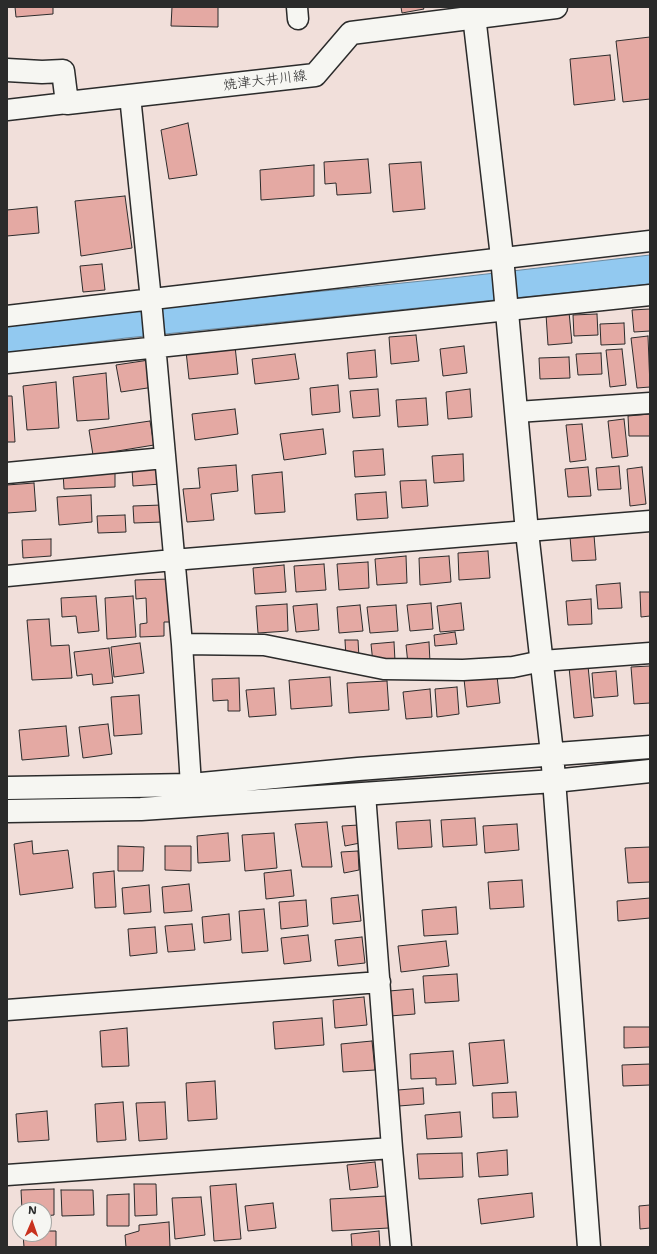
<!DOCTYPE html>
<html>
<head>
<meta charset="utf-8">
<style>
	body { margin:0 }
	#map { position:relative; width:657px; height:1254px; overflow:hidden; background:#f1dfda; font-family:"Shantell Sans",sans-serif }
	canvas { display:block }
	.frame { position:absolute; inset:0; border:8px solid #2b2b2b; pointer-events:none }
	.north { position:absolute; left:12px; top:1202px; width:40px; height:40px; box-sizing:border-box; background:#f6f6f2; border:1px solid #a5a5a2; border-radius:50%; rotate:2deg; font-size:11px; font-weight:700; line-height:16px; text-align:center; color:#2b2b2b }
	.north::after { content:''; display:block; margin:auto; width:14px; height:18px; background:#c8321e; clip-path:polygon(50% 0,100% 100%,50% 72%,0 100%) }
</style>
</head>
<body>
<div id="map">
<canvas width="657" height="1254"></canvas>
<div class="frame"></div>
<div class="north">N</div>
</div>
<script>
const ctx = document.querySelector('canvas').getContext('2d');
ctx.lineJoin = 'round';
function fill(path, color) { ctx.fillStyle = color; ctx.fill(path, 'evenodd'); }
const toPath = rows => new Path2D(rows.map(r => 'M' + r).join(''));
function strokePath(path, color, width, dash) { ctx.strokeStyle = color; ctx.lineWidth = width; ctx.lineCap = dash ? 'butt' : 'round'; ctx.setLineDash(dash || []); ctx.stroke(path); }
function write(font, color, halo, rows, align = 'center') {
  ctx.font = font + ' "Shantell Sans","Klee One",sans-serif'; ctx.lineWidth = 4; ctx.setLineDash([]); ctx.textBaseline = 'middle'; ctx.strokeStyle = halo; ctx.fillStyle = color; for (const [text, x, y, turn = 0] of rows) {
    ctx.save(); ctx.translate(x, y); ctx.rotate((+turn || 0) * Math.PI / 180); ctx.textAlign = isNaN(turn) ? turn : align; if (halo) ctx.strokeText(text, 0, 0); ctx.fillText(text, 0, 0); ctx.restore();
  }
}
const water = toPath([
	[650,255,650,284,126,338,7,353,7,323,452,278,650,255]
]);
fill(water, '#92c9f0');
strokePath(water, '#698aa1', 1);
const building = toPath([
	[15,7,53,7,53,14,16,17,15,7],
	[172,7,218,7,218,27,171,26,172,7],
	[401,7,423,7,424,9,402,13,401,7],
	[650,37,650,99,623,102,616,41,650,37],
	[610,55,615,100,574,105,570,59,610,55],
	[188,123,197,175,169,179,161,130,188,123],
	[368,159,371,193,337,195,336,183,325,184,324,162,368,159],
	[421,162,425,209,393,212,389,164,421,162],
	[314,165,314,196,261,200,260,170,314,165],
	[125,196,132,248,81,256,75,201,125,196],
	[37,207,39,233,7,236,7,210,37,207],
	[102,264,105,290,83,292,80,266,102,264],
	[650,309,650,331,634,332,632,310,650,309],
	[569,312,572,343,548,345,546,314,569,312],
	[597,314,598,335,574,336,573,315,597,314],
	[624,323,625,344,601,345,600,324,624,323],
	[416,335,419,361,391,364,389,337,416,335],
	[648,336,650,387,637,388,631,338,648,336],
	[235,346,238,374,189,379,186,351,235,346],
	[464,346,467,373,443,376,440,349,464,346],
	[622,349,626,385,610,387,606,350,622,349],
	[375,350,377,377,349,379,347,353,375,350],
	[601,353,602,374,578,375,576,354,601,353],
	[295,354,299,379,255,384,252,359,295,354],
	[569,357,570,378,540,379,539,358,569,357],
	[149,360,154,387,121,392,116,365,149,360],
	[106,373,109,419,77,421,73,377,106,373],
	[56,382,59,428,27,430,23,386,56,382],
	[338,385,340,412,312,415,310,388,338,385],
	[378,389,380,416,353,418,350,391,378,389],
	[470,389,472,417,448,419,446,392,470,389],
	[7,396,12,396,15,442,7,442,7,396],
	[426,398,428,425,398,427,396,400,426,398],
	[235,409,238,434,195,440,192,414,235,409],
	[650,414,650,436,629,436,628,416,650,414],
	[624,419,628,456,612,458,608,421,624,419],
	[150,421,154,445,93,455,89,430,150,421],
	[582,424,586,460,570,462,566,425,582,424],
	[323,429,326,454,284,460,280,434,323,429],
	[383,449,385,475,355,477,353,451,383,449],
	[463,454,464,481,434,483,432,456,463,454],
	[236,465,238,491,211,494,214,520,187,522,183,489,200,488,198,468,236,465],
	[619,466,621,489,598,490,596,468,619,466],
	[160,467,161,484,133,486,132,469,160,467],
	[588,467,591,496,568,497,565,469,588,467],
	[642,467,646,504,630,506,627,469,642,467],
	[115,470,115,487,64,489,63,472,115,470],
	[282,472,285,512,255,514,252,475,282,472],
	[426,480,428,506,402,508,400,481,426,480],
	[34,483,36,511,7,513,7,485,34,483],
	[386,492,388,518,357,520,355,494,386,492],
	[91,495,92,522,59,525,57,497,91,495],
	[162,505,163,522,134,523,133,506,162,505],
	[125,515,126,532,98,533,97,516,125,515],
	[594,535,596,560,572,561,570,537,594,535],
	[51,539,51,556,23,558,22,540,51,539],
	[488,551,490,578,459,580,458,553,488,551],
	[406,556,407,583,377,585,375,559,406,556],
	[449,556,451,582,420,585,419,558,449,556],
	[368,562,369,588,339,590,337,564,368,562],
	[324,564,326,590,296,592,294,566,324,564],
	[284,565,286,592,255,594,253,568,284,565],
	[170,579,172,622,164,622,164,636,140,637,140,624,147,623,146,598,136,599,135,580,170,579],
	[620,583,622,608,598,609,596,585,620,583],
	[640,592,650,592,650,616,641,617,640,592],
	[96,596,99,631,78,633,76,616,62,617,61,598,96,596],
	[133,596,136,637,107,639,105,598,133,596],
	[591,599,592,624,568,625,566,601,591,599],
	[431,603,433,629,410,631,407,605,431,603],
	[461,603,464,630,440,632,437,606,461,603],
	[287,604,288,631,258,633,256,606,287,604],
	[317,604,319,630,296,632,293,606,317,604],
	[360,605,363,631,339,633,337,607,360,605],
	[396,605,398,631,370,633,367,607,396,605],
	[49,619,51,646,69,645,72,678,32,680,27,620,49,619],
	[455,632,457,644,435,646,434,635,455,632],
	[345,640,358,640,359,658,346,658,345,640],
	[394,642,395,661,373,663,371,644,394,642],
	[429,642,430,662,408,664,406,645,429,642],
	[140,643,144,673,114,677,111,647,140,643],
	[109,648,113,683,93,685,92,674,77,676,74,652,109,648],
	[588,666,593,716,574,718,569,667,588,666],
	[650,666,650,703,634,704,631,667,650,666],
	[616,671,618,696,594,698,592,673,616,671],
	[497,676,500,703,467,707,464,679,497,676],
	[330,677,332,706,291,709,289,680,330,677],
	[239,678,240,711,228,711,228,700,213,701,212,679,239,678],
	[387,681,389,710,349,713,347,683,387,681],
	[457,687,459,714,437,717,435,689,457,687],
	[274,688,276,715,249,717,246,690,274,688],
	[430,689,432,717,406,719,403,692,430,689],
	[139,695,142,734,114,736,111,697,139,695],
	[108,724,112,754,83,758,79,727,108,724],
	[66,726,69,756,22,760,19,730,66,726],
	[475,818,477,845,443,847,441,820,475,818],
	[430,820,432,847,398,849,396,822,430,820],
	[327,822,332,867,302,867,295,824,327,822],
	[517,824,519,850,485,853,483,826,517,824],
	[359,825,360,843,345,846,342,826,359,825],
	[228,833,230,861,198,863,197,836,228,833],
	[274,833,277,868,245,871,242,835,274,833],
	[32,841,33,854,68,850,73,888,20,895,14,844,32,841],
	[118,846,144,847,143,871,118,871,118,846],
	[165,846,191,846,191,871,165,870,165,846],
	[650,847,650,882,628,883,625,848,650,847],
	[358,851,359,870,344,873,341,852,358,851],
	[291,870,294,896,266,899,264,873,291,870],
	[114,871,116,907,95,908,93,873,114,871],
	[522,880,524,907,490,909,488,882,522,880],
	[189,884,192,911,164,913,162,887,189,884],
	[149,885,151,912,124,914,122,888,149,885],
	[358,895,361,921,333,924,331,898,358,895],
	[650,898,650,918,618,921,617,901,650,898],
	[306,900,308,926,281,929,279,902,306,900],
	[456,907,458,934,424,936,422,910,456,907],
	[264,909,268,951,242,953,239,911,264,909],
	[229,914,231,940,204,943,202,917,229,914],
	[192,924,195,950,168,952,165,926,192,924],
	[155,927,157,953,130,956,128,929,155,927],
	[308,935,311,961,284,964,281,938,308,935],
	[362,937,365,963,338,966,335,940,362,937],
	[446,941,449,966,401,972,398,946,446,941],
	[457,974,459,1001,425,1003,423,976,457,974],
	[413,989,415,1014,390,1016,389,991,413,989],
	[364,997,367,1025,335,1028,333,1000,364,997],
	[322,1018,324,1045,275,1049,273,1022,322,1018],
	[624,1027,650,1027,650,1047,624,1048,624,1027],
	[127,1028,129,1066,102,1067,100,1031,127,1028],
	[504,1040,508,1083,473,1086,469,1043,504,1040],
	[372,1041,375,1070,343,1072,341,1044,372,1041],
	[453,1051,456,1084,436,1085,436,1078,411,1079,410,1054,453,1051],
	[650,1064,650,1085,623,1086,622,1065,650,1064],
	[215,1081,217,1119,188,1121,186,1083,215,1081],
	[423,1088,424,1104,399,1106,398,1090,423,1088],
	[516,1092,518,1117,493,1118,492,1093,516,1092],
	[123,1102,126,1140,97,1142,95,1104,123,1102],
	[165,1102,167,1139,139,1141,136,1103,165,1102],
	[47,1111,49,1140,18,1142,16,1114,47,1111],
	[460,1112,462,1137,427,1139,425,1115,460,1112],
	[507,1150,508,1175,479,1177,477,1153,507,1150],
	[462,1153,463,1177,419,1179,417,1154,462,1153],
	[375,1162,378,1187,350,1190,347,1165,375,1162],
	[134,1184,156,1184,157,1215,135,1216,134,1184],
	[236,1184,241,1239,214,1241,210,1186,236,1184],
	[54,1189,54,1215,44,1216,44,1210,22,1210,21,1190,54,1189],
	[61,1190,93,1190,94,1215,62,1216,61,1190],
	[532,1193,534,1217,481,1224,478,1199,532,1193],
	[129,1194,129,1226,107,1226,107,1195,129,1194],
	[387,1196,389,1228,332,1231,330,1199,387,1196],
	[201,1197,205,1235,175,1239,172,1198,201,1197],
	[273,1203,276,1228,248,1231,245,1206,273,1203],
	[650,1205,650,1228,640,1229,639,1206,650,1205],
	[169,1222,170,1247,126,1247,125,1235,139,1231,139,1225,169,1222],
	[44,1231,56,1231,56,1247,24,1247,23,1234,44,1234,44,1231],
	[379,1231,380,1247,352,1247,351,1234,379,1231]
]);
fill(building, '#e4a9a3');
strokePath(building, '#2b2b2b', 1);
const minor = toPath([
	[297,7,298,19],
	[130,96,151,300,182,644,192,801],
	[7,110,67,103],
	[7,316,650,241],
	[7,363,650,295],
	[517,412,650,403],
	[7,473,164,458],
	[7,576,173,560,650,521],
	[182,644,264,645,384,669,463,670,513,667,542,661,650,653],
	[365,794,392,1148,401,1247],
	[7,1010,380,982],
	[7,1175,392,1148]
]);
const tertiary = toPath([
	[473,7,502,257,527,532,552,753,589,1247],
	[7,788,191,785,358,769,650,747],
	[7,811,141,809,554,781,650,771]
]);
const secondary = toPath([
	[7,70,42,72,63,71,67,103,315,75,351,33,556,7]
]);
strokePath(minor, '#2b2b2b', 23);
strokePath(tertiary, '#2b2b2b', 25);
strokePath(secondary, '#2b2b2b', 25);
strokePath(minor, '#f6f6f2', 20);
strokePath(tertiary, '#f6f6f2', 22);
strokePath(secondary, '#f6f6f2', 22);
write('14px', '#2b2b2b', '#f6f6f2', [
	["焼津大井川線",265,81,-7]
]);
</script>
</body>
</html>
